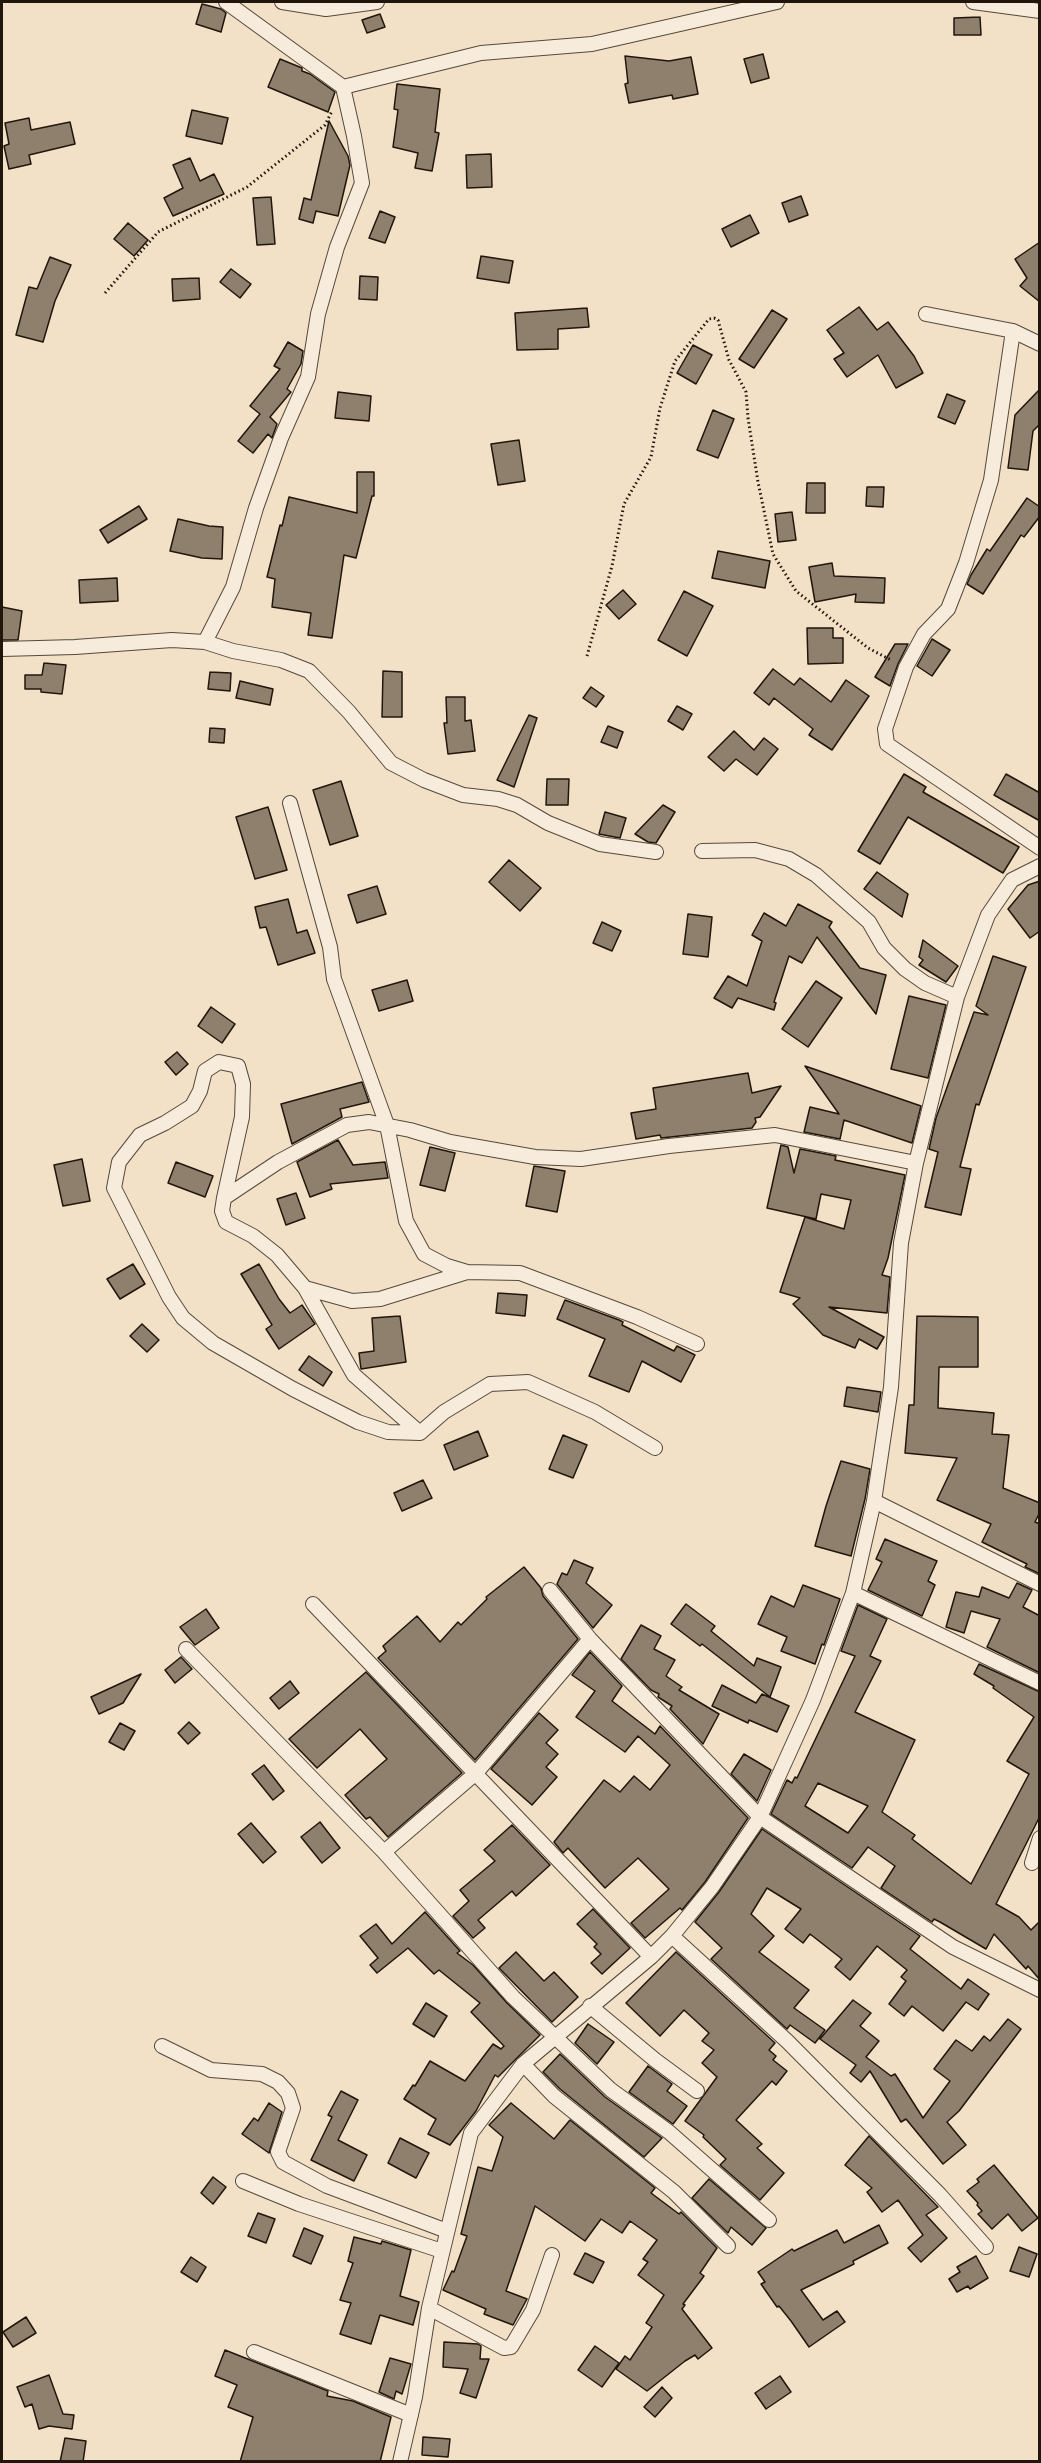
<!DOCTYPE html>
<html>
<head>
<meta charset="utf-8">
<style>
	body { margin:0 }
	#map { position:relative; width:1041px; height:2463px; overflow:hidden; background:#f3e1c7; font-family:Alegreya,serif }
	canvas { display:block }
	.frame { position:absolute; inset:0; border:3px solid #20160c; pointer-events:none }
</style>
</head>
<body>
<div id="map">
<canvas width="1041" height="2463"></canvas>
<div class="frame"></div>
</div>
<script>
const ctx = document.querySelector('canvas').getContext('2d');
ctx.lineJoin = 'round';
function fill(path, color) { ctx.fillStyle = color; ctx.fill(path, 'evenodd'); }
const toPath = rows => new Path2D(rows.map(r => 'M' + r).join(''));
function strokePath(path, color, width, dash) { ctx.strokeStyle = color; ctx.lineWidth = width; ctx.lineCap = dash ? 'butt' : 'round'; ctx.setLineDash(dash || []); ctx.stroke(path); }
const building = toPath([
	[202,4,221,9,226,13,221,32,196,24,202,4],
	[380,14,385,27,367,33,362,20,380,14],
	[980,17,981,35,954,35,954,18,980,17],
	[763,54,769,78,751,83,744,59,763,54],
	[625,56,669,61,691,57,698,94,673,99,672,95,629,103,625,84,628,83,625,56],
	[280,59,302,68,302,71,310,74,335,92,328,112,268,87,280,59],
	[397,84,440,89,435,132,439,133,432,171,415,168,418,153,393,147,398,110,394,109,397,84],
	[192,110,228,118,222,144,186,136,192,110],
	[29,118,31,130,70,122,75,144,29,155,31,164,9,169,4,146,9,144,5,123,29,118],
	[329,121,348,156,350,165,338,216,316,211,313,223,299,219,304,198,311,200,329,121],
	[491,154,492,187,467,188,466,155,491,154],
	[190,158,200,181,214,174,224,194,173,216,164,198,183,188,173,165,190,158],
	[801,196,808,215,789,222,782,203,801,196],
	[271,197,275,244,257,245,253,198,271,197],
	[380,211,395,217,385,243,369,238,380,211],
	[750,215,759,233,731,247,722,229,750,215],
	[128,223,148,240,134,256,114,239,128,223],
	[1040,242,1040,302,1020,286,1027,278,1015,259,1040,242],
	[481,256,513,261,509,283,477,278,481,256],
	[50,257,71,265,55,301,43,342,16,335,29,287,37,289,50,257],
	[231,269,251,284,240,298,220,282,231,269],
	[360,276,378,277,377,300,359,299,360,276],
	[199,278,200,299,173,301,172,279,199,278],
	[859,307,877,330,888,322,914,356,923,373,896,388,878,355,847,377,834,359,844,353,827,330,859,307],
	[587,308,589,327,558,329,558,349,517,350,515,313,587,308],
	[772,310,787,319,754,368,739,359,772,310],
	[288,342,303,351,301,364,287,389,291,392,270,417,277,424,272,438,268,434,253,453,238,441,260,414,250,406,280,369,274,366,288,342],
	[693,345,712,355,696,384,677,373,693,345],
	[1040,389,1040,424,1033,431,1028,470,1008,468,1015,415,1040,389],
	[338,392,371,396,369,421,335,418,338,392],
	[947,394,965,401,955,424,938,417,947,394],
	[713,410,734,419,718,458,697,450,713,410],
	[519,440,525,481,498,485,491,444,519,440],
	[357,472,374,472,374,496,372,496,356,558,344,555,332,638,308,635,311,613,272,607,275,579,267,577,280,525,282,526,289,497,357,513,357,472],
	[807,483,825,483,825,513,806,513,807,483],
	[867,487,884,487,883,507,866,506,867,487],
	[1027,498,1040,507,1040,516,1024,537,1021,535,983,594,967,584,971,575,987,549,990,551,1027,498],
	[139,506,147,519,108,543,100,530,139,506],
	[792,512,796,540,778,542,775,514,792,512],
	[178,519,209,526,223,527,222,559,202,558,170,551,178,519],
	[718,551,770,561,765,588,712,578,718,551],
	[832,563,834,576,885,578,884,603,855,602,856,594,815,602,809,567,832,563],
	[117,578,118,601,80,603,79,580,117,578],
	[623,590,636,604,619,619,606,605,623,590],
	[684,591,713,606,687,656,658,640,684,591],
	[2,607,22,611,18,640,2,640,2,607],
	[807,628,833,628,833,638,843,638,843,663,808,664,807,628],
	[932,639,950,650,932,676,917,666,932,639],
	[895,644,908,644,898,664,890,686,875,677,895,644],
	[44,663,66,665,62,694,41,692,41,689,25,689,25,675,42,675,44,663],
	[773,669,794,685,800,678,831,702,846,680,869,696,832,750,809,735,813,729,774,698,769,705,754,693,773,669],
	[383,671,402,672,402,717,382,717,383,671],
	[210,672,231,673,230,691,208,689,210,672],
	[240,681,273,689,270,705,236,698,240,681],
	[591,687,604,696,596,707,583,698,591,687],
	[446,697,465,697,465,721,471,720,475,751,448,754,444,723,447,723,446,697],
	[677,706,692,714,683,730,668,721,677,706],
	[529,715,537,718,514,787,497,780,529,715],
	[608,726,623,732,617,748,601,742,608,726],
	[210,728,225,729,224,743,209,742,210,728],
	[734,731,754,750,764,738,778,749,757,775,736,759,724,771,708,757,734,731],
	[904,774,926,787,923,792,1019,847,1003,873,908,817,880,864,858,851,904,774],
	[1006,774,1040,793,1040,821,994,795,1006,774],
	[547,779,569,779,568,805,546,805,547,779],
	[341,781,358,836,330,845,313,790,341,781],
	[663,805,675,812,656,843,648,842,635,834,663,805],
	[268,807,287,870,255,879,236,817,268,807],
	[605,812,626,818,620,838,599,834,605,812],
	[509,860,541,888,520,911,489,882,509,860],
	[877,872,908,894,902,917,864,889,877,872],
	[1040,881,1040,931,1030,938,1008,909,1028,885,1040,881],
	[377,886,386,914,357,923,348,895,377,886],
	[288,899,297,933,307,930,315,953,278,965,266,927,260,928,255,907,288,899],
	[798,904,832,922,829,927,860,968,886,975,876,1014,817,937,802,963,789,956,774,1002,776,1003,774,1010,738,998,732,1008,714,998,728,976,747,986,762,941,752,935,764,913,786,926,798,904],
	[688,914,712,917,708,957,683,954,688,914],
	[602,922,621,931,612,951,593,943,602,922],
	[923,940,958,966,946,982,919,965,923,960,919,957,923,940],
	[993,956,1026,967,979,1105,976,1104,960,1167,971,1169,961,1215,925,1207,938,1152,929,1149,936,1118,974,1012,988,1015,976,1006,993,956],
	[407,980,413,1001,379,1011,372,990,407,980],
	[816,981,842,998,808,1047,782,1029,816,981],
	[909,996,946,1005,928,1078,891,1069,909,996],
	[211,1007,235,1024,222,1043,198,1026,211,1007],
	[177,1052,188,1064,176,1075,165,1062,177,1052],
	[805,1066,921,1106,912,1143,844,1120,840,1139,804,1132,810,1107,839,1114,805,1066],
	[748,1073,752,1093,781,1086,760,1117,755,1118,756,1122,752,1128,661,1138,660,1135,636,1139,631,1113,656,1109,653,1088,748,1073],
	[362,1082,369,1102,340,1109,342,1117,292,1144,281,1104,362,1082],
	[338,1140,353,1165,385,1162,388,1178,330,1184,332,1189,310,1197,297,1162,338,1140],
	[781,1145,788,1147,794,1173,800,1149,836,1156,835,1160,905,1175,888,1258,882,1275,890,1277,887,1313,829,1307,884,1337,877,1349,859,1339,855,1348,823,1335,793,1304,800,1298,780,1292,805,1217,844,1229,851,1200,821,1194,816,1219,767,1208,781,1145],
	[430,1147,455,1153,445,1191,420,1185,430,1147],
	[82,1159,90,1201,63,1206,54,1165,82,1159],
	[176,1162,213,1176,205,1197,168,1183,176,1162],
	[534,1166,565,1171,557,1212,526,1206,534,1166],
	[296,1193,305,1218,286,1225,277,1199,296,1193],
	[133,1264,145,1284,120,1299,107,1279,133,1264],
	[259,1264,279,1299,290,1313,302,1305,315,1324,279,1349,266,1329,272,1325,241,1274,259,1264],
	[498,1293,527,1295,525,1316,496,1313,498,1293],
	[565,1300,619,1320,623,1322,622,1325,674,1351,677,1346,695,1355,681,1382,642,1361,629,1392,589,1376,605,1339,557,1319,565,1300],
	[400,1316,406,1362,361,1369,359,1353,374,1351,372,1318,400,1316],
	[917,1316,978,1317,978,1367,939,1367,938,1408,994,1413,992,1434,1009,1435,1003,1488,1040,1503,1040,1512,1035,1522,1040,1524,1040,1574,1025,1567,1027,1564,982,1542,991,1524,937,1500,957,1458,905,1453,909,1405,914,1405,917,1316],
	[142,1324,159,1340,147,1352,130,1336,142,1324],
	[309,1356,332,1372,323,1386,299,1370,309,1356],
	[847,1387,881,1392,878,1412,844,1406,847,1387],
	[478,1431,488,1456,454,1470,444,1445,478,1431],
	[563,1435,587,1445,573,1478,549,1469,563,1435],
	[841,1461,870,1469,865,1499,851,1556,815,1546,826,1506,841,1461],
	[423,1480,432,1498,402,1511,394,1493,423,1480],
	[885,1539,937,1561,928,1581,935,1585,922,1616,868,1590,882,1562,876,1559,885,1539],
	[574,1560,593,1568,586,1583,612,1605,593,1628,557,1584,562,1573,567,1575,574,1560],
	[524,1567,541,1588,543,1596,578,1639,475,1760,378,1658,386,1651,383,1646,417,1616,440,1642,458,1622,461,1625,487,1599,486,1597,524,1567],
	[1017,1583,1032,1590,1023,1607,1040,1616,1040,1673,987,1647,1000,1619,971,1611,964,1633,946,1627,956,1592,979,1597,982,1587,1009,1598,1017,1583],
	[803,1585,840,1599,824,1645,822,1644,815,1664,781,1651,787,1637,758,1624,771,1596,794,1607,803,1585],
	[686,1604,715,1626,711,1631,754,1666,757,1658,781,1667,770,1697,702,1644,700,1646,671,1624,686,1604],
	[858,1605,887,1619,870,1656,881,1661,855,1712,915,1740,882,1812,915,1835,912,1839,971,1884,1029,1774,1007,1761,1034,1717,993,1688,994,1686,974,1674,979,1664,1040,1692,1040,1816,996,1904,1019,1917,1031,1930,1040,1921,1040,1980,1028,1966,1026,1969,994,1934,986,1949,940,1922,934,1919,932,1922,881,1888,895,1866,868,1847,852,1868,771,1814,787,1780,792,1783,795,1777,797,1778,855,1656,841,1651,858,1605],
	[818,1783,868,1806,848,1833,805,1806,818,1783],
	[206,1609,219,1628,195,1645,180,1627,206,1609],
	[641,1625,661,1636,654,1649,675,1660,666,1676,682,1687,679,1690,719,1714,703,1744,670,1709,672,1706,658,1697,659,1694,651,1690,621,1659,641,1625],
	[590,1652,622,1686,612,1701,655,1734,660,1726,748,1818,705,1882,682,1910,680,1908,645,1938,631,1923,669,1889,638,1858,605,1888,568,1848,563,1853,554,1842,604,1780,620,1792,634,1776,650,1790,670,1765,638,1736,625,1752,576,1717,595,1691,572,1675,590,1652],
	[181,1657,192,1669,175,1683,165,1670,181,1657],
	[366,1672,462,1773,388,1837,370,1817,366,1819,345,1795,387,1759,360,1729,317,1768,289,1739,366,1672],
	[141,1674,123,1703,99,1714,91,1697,141,1674],
	[290,1681,299,1693,279,1709,270,1698,290,1681],
	[722,1685,756,1703,762,1694,789,1706,777,1732,749,1720,748,1723,712,1706,722,1685],
	[539,1713,558,1730,546,1743,558,1754,546,1767,557,1777,532,1805,491,1769,539,1713],
	[189,1722,200,1733,188,1744,178,1733,189,1722],
	[120,1723,135,1731,124,1750,109,1742,120,1723],
	[744,1754,771,1770,757,1801,731,1774,744,1754],
	[264,1765,284,1791,273,1800,252,1774,264,1765],
	[320,1822,340,1848,322,1863,301,1837,320,1822],
	[251,1823,276,1852,263,1863,238,1834,251,1823],
	[512,1825,550,1865,516,1896,512,1891,478,1920,485,1928,473,1938,453,1916,469,1901,460,1890,495,1861,484,1850,512,1825],
	[762,1829,920,1936,910,1949,961,1989,968,1979,989,1994,978,2010,966,2002,943,2031,912,2006,904,2016,889,2004,906,1981,901,1977,907,1970,877,1946,850,1980,835,1967,842,1959,810,1934,803,1943,785,1929,801,1909,767,1888,751,1914,774,1936,759,1952,809,1990,794,2008,825,2030,815,2043,790,2025,787,2029,711,1959,722,1948,695,1922,719,1892,762,1829],
	[593,1909,630,1948,602,1974,591,1963,601,1954,594,1947,597,1944,577,1924,593,1909],
	[425,1912,460,1951,457,1953,473,1965,507,2003,540,2035,498,2077,495,2075,476,2111,450,2145,428,2134,436,2119,404,2099,413,2085,415,2086,430,2061,465,2081,493,2044,501,2049,504,2046,471,2012,480,2003,439,1970,434,1974,408,1948,377,1973,370,1965,378,1958,360,1936,376,1924,392,1944,425,1912],
	[516,1952,544,1981,554,1972,578,1997,552,2022,499,1968,516,1952],
	[676,1952,775,2043,769,2050,776,2056,773,2060,787,2071,776,2085,772,2081,736,2120,762,2144,757,2148,784,2173,760,2200,720,2165,726,2159,703,2137,704,2135,685,2121,717,2077,702,2063,714,2050,702,2041,709,2033,684,2010,660,2036,626,2003,676,1952],
	[853,2000,871,2013,860,2026,879,2041,866,2057,891,2076,895,2074,923,2118,950,2081,934,2069,956,2040,972,2051,984,2036,990,2041,1008,2019,1021,2029,959,2111,947,2122,966,2145,943,2164,906,2119,901,2122,870,2071,861,2082,850,2073,856,2065,820,2039,853,2000],
	[426,2003,447,2016,434,2037,413,2024,426,2003],
	[588,2024,614,2042,597,2064,575,2043,588,2024],
	[560,2054,605,2097,662,2138,644,2157,560,2089,543,2072,560,2054],
	[648,2066,672,2084,667,2091,687,2106,673,2124,629,2092,648,2066],
	[341,2091,358,2100,338,2140,367,2155,354,2181,311,2160,332,2117,328,2115,341,2091],
	[269,2103,282,2112,269,2153,242,2134,254,2118,258,2121,269,2103],
	[511,2103,554,2139,570,2120,655,2188,651,2193,679,2214,681,2212,717,2248,700,2273,704,2276,683,2304,685,2305,682,2309,712,2348,698,2359,695,2355,685,2361,647,2391,616,2369,625,2356,630,2360,652,2327,646,2323,664,2295,638,2275,648,2262,643,2259,657,2240,630,2221,622,2233,601,2219,585,2241,535,2206,506,2291,527,2299,513,2325,484,2314,486,2309,443,2290,452,2271,454,2272,467,2236,461,2234,478,2167,492,2171,503,2137,489,2125,511,2103],
	[869,2136,938,2207,926,2215,947,2238,921,2262,908,2248,923,2235,898,2200,882,2212,867,2192,872,2188,845,2165,869,2136],
	[400,2138,429,2153,416,2178,388,2163,400,2138],
	[994,2165,1038,2218,1022,2231,1008,2214,992,2229,978,2214,982,2211,977,2205,978,2203,967,2191,979,2182,977,2179,994,2165],
	[213,2177,226,2187,213,2204,201,2193,213,2177],
	[709,2179,766,2228,752,2245,731,2227,728,2233,692,2198,709,2179],
	[258,2213,275,2219,266,2243,248,2236,258,2213],
	[879,2225,888,2243,853,2261,854,2264,801,2290,823,2320,837,2311,845,2322,809,2347,791,2321,779,2306,777,2307,761,2284,765,2282,758,2272,792,2249,794,2251,837,2230,844,2243,879,2225],
	[304,2228,323,2236,311,2264,293,2256,304,2228],
	[354,2237,381,2244,382,2241,411,2250,400,2296,419,2302,413,2325,380,2315,371,2344,340,2334,351,2303,340,2300,353,2263,348,2261,354,2237],
	[1019,2247,1037,2254,1029,2277,1010,2271,1019,2247],
	[585,2253,604,2262,593,2283,574,2274,585,2253],
	[976,2256,988,2278,970,2289,968,2286,957,2292,949,2279,960,2272,957,2267,976,2256],
	[191,2257,206,2267,197,2282,181,2272,191,2257],
	[26,2317,36,2333,13,2347,3,2332,26,2317],
	[444,2342,478,2344,481,2346,480,2359,489,2359,476,2398,460,2393,468,2369,443,2367,444,2342],
	[595,2346,619,2363,602,2387,578,2370,595,2346],
	[225,2350,328,2391,327,2396,353,2401,391,2417,380,2462,240,2462,253,2417,228,2407,237,2385,215,2376,225,2350],
	[390,2358,411,2364,402,2394,396,2391,394,2399,379,2392,390,2358],
	[49,2375,63,2414,74,2415,72,2429,49,2426,39,2429,32,2404,25,2407,17,2387,49,2375],
	[780,2376,791,2392,766,2409,755,2393,780,2376],
	[662,2387,672,2398,655,2417,644,2407,662,2387],
	[423,2437,450,2439,448,2457,422,2455,423,2437],
	[65,2438,86,2441,83,2462,60,2462,65,2438]
]);
fill(building, '#8e806d');
strokePath(building, '#20160c', 1.5);
const street = toPath([
	[282,2,326,9,377,2],
	[973,2,1040,11],
	[343,87,481,53,592,44,777,2],
	[926,314,1013,331,1040,344],
	[1013,331,991,480,966,563,948,609,924,634,906,667,885,729,887,744,1040,848],
	[205,642,233,651,281,660,309,671,349,712,391,763,424,780,463,795,498,799,517,805,548,823,600,844,656,852],
	[2,649,75,647,172,640,205,642,233,587,256,508,281,438,308,377,318,314,337,247,362,183,354,136,343,87,226,2],
	[290,803,330,947,334,979,387,1125,406,1221,424,1254,447,1266,467,1272,520,1273,637,1317,697,1344],
	[702,851,755,850,789,859,816,875,869,922,884,948,905,969,925,983,957,997],
	[224,1198,278,1162,347,1125,369,1122,410,1130,450,1142,535,1157,581,1159,669,1146,775,1135,916,1163],
	[305,1288,352,1301,380,1299,467,1272],
	[420,1433,354,1375,305,1288,277,1255,253,1236,226,1222,222,1211,224,1198,242,1117,243,1084,238,1066,219,1062,205,1071,200,1091,192,1106,165,1123,140,1135,119,1162,114,1188,169,1297,183,1318,213,1343,293,1389,358,1422,388,1432,420,1433,444,1412,490,1384,528,1382,595,1412,655,1448],
	[874,1501,1040,1584],
	[550,1590,590,1639,760,1817,953,1947,1040,1990],
	[853,1593,1040,1683],
	[313,1604,651,1957],
	[186,1649,384,1852,513,1997,611,2090,669,2132,769,2220],
	[384,1852,476,1773,590,1639],
	[1032,1863,1040,1838],
	[672,1936,787,2041,940,2195,986,2247],
	[590,2006,655,2060,697,2091],
	[162,2046,211,2070,262,2074,278,2082,288,2093,293,2108,278,2152,283,2162,327,2186,447,2231],
	[523,2064,554,2096,674,2192,728,2246],
	[243,2181,299,2204,442,2251],
	[429,2308,504,2348,511,2347,533,2310,552,2255],
	[254,2352,411,2415],
	[400,2462,415,2397,429,2308,471,2133,523,2064,651,1957,672,1936,712,1887,760,1817,813,1700,853,1593,874,1501,891,1387,901,1243,916,1163,957,997,988,915,1012,880,1040,866]
]);
strokePath(street, '#55493b', 16);
strokePath(toPath([
	[105,293,158,232,247,187,325,125,332,111],
	[587,656,612,566,624,504,651,457,660,408,675,361,709,319,714,318,718,320,729,360,746,392,748,418,758,482,773,554,796,591,868,648,891,660]
]), '#20160c', 3, [1.5, 3]);
strokePath(street, '#f7ecdb', 14);
</script>
</body>
</html>
